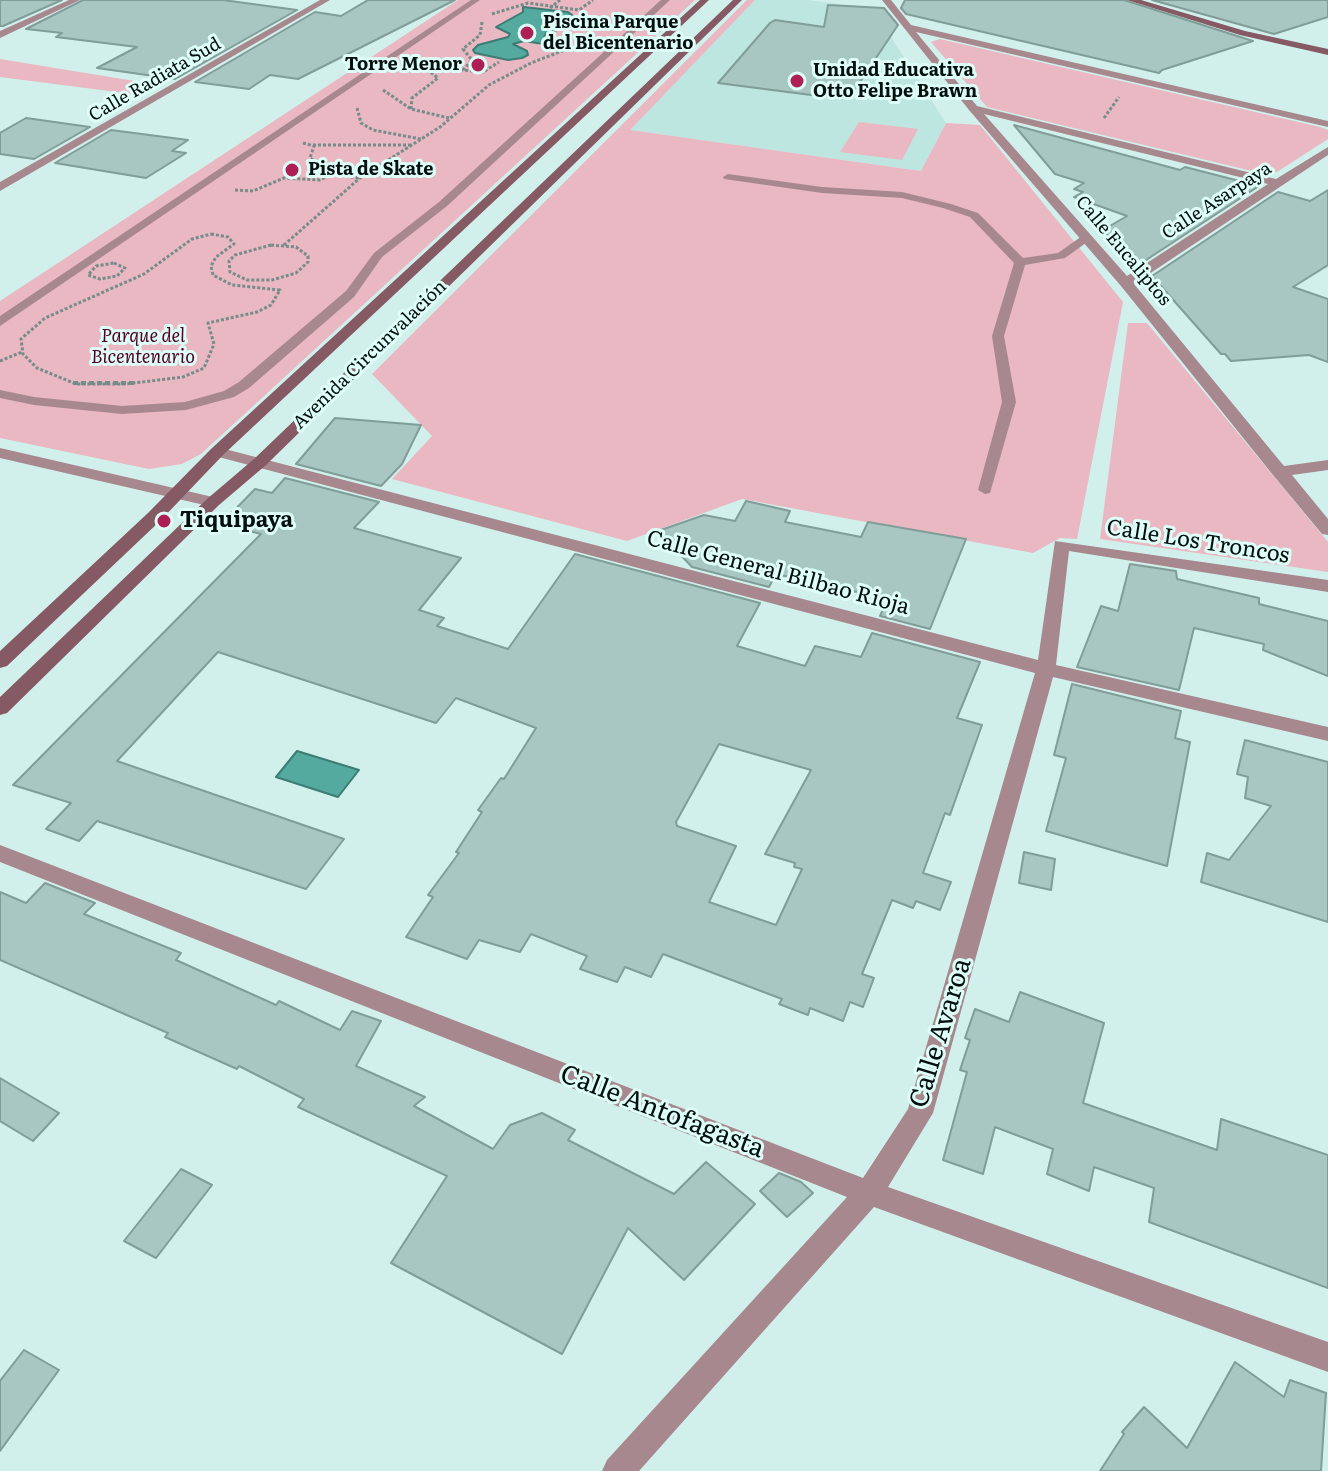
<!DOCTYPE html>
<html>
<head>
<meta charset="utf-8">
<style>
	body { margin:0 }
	canvas { display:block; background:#d1f0eb }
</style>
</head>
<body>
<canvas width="1328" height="1471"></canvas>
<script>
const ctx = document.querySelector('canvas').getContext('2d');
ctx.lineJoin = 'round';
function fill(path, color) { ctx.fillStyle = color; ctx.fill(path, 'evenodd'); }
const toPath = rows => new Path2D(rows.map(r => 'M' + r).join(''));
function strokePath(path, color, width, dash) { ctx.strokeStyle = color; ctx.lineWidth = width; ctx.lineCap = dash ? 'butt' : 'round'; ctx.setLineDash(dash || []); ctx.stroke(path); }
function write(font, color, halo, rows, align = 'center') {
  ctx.font = font + ' Literata,serif'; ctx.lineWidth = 6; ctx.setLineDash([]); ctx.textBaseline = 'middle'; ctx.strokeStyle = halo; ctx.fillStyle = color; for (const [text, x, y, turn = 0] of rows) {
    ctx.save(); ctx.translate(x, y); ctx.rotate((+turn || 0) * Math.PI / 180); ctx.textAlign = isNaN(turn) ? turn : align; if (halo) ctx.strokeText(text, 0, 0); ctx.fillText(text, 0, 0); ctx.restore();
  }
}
fill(toPath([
	[755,0,807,0,864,7,873,19,884,26,946,123,921,171,629,130]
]), '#bde6e0');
fill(toPath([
	[458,0,695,0,201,454,182,464,149,469,0,438,0,301],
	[747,0,755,0,630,130,921,171,946,123,980,125,1123,302,1077,539,1060,538,1033,553,742,499,627,541,392,479,432,436,372,374],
	[940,39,1320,127,1328,130,1328,139,1277,172,1264,174,987,107,931,42],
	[0,59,159,85,140,95,0,77],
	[859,122,918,129,902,160,840,152],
	[1128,323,1147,323,1328,542,1328,572,1100,539]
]), '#e9b8c2');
const water = toPath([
	[523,7,568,12,576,18,572,26,546,33,544,38,559,42,556,46,524,41,513,44,527,51,528,55,522,58,508,60,475,53,473,50,478,45,508,37,510,34,496,27,523,12,523,7],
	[297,751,359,770,338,797,276,777,297,751]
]);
fill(water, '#54aa9f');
strokePath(water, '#3c7c74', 2);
const building = toPath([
	[0,0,62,0,3,26,0,26,0,0],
	[83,0,223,0,297,10,175,79,97,68,137,47,56,37,62,33,26,29,83,0],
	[368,0,455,0,298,79,270,75,249,89,195,82,315,12,341,16,368,0],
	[905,0,1124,0,1253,41,1162,70,1159,73,906,14,901,8,905,0],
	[1152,0,1328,0,1328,17,1274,34,1152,0],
	[828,5,884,8,898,25,854,91,848,90,842,99,718,83,770,23,775,20,824,27,828,5],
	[26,118,90,127,34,159,0,154,0,133,26,118],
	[1014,125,1180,170,1185,167,1259,186,1140,264,1137,260,1130,263,1103,230,1127,216,1074,197,1083,192,1074,189,1084,183,1055,174,1014,125],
	[111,130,188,140,172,151,186,153,146,178,55,163,111,130],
	[1328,190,1328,265,1293,287,1328,299,1328,362,1309,355,1231,361,1225,354,1221,354,1152,276,1278,192,1310,201,1328,190],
	[335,418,421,425,402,464,381,486,296,464,335,418],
	[285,478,379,502,354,528,461,558,419,610,444,618,437,626,508,649,575,554,760,603,737,646,805,666,815,646,861,657,872,633,980,662,957,718,982,725,950,815,945,813,923,873,951,882,940,910,916,901,913,908,892,900,862,974,874,978,863,1007,850,1002,843,1021,810,1008,808,1015,779,1004,782,999,663,954,651,977,625,967,617,982,580,969,587,956,531,934,520,952,479,940,467,959,406,937,433,897,428,895,459,853,456,852,482,812,478,810,501,778,504,779,536,728,456,698,436,723,218,652,117,761,344,839,306,889,97,821,79,841,46,829,71,803,13,785,261,534,221,524,255,489,272,493,285,478],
	[719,744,811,770,765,854,795,863,794,867,802,869,776,925,709,902,736,846,677,826,676,822,719,744],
	[746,501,790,511,785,522,861,537,868,522,966,539,930,629,880,616,888,599,776,574,769,587,692,567,658,531,704,515,735,521,746,501],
	[1130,564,1176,571,1177,579,1259,598,1259,604,1328,621,1328,676,1263,650,1264,644,1194,628,1179,690,1077,667,1101,606,1118,611,1130,564],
	[1072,684,1181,711,1175,738,1190,742,1167,866,1046,831,1066,758,1054,755,1072,684],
	[1245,740,1328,762,1328,922,1201,882,1207,853,1229,860,1271,806,1245,798,1248,777,1237,774,1245,740],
	[1024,852,1055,859,1051,890,1019,883,1024,852],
	[45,883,95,903,84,914,181,953,176,960,276,1005,279,1001,340,1030,352,1011,381,1021,356,1066,425,1097,414,1106,493,1149,510,1125,542,1113,575,1130,568,1140,674,1194,706,1162,755,1204,684,1280,628,1228,562,1354,391,1263,447,1176,298,1107,304,1099,239,1066,237,1069,165,1037,168,1033,0,960,0,892,26,903,45,883],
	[1020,992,1104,1023,1083,1103,1217,1150,1221,1119,1328,1155,1328,1288,1149,1222,1154,1188,1094,1167,1089,1191,1047,1174,1053,1149,995,1127,983,1174,943,1160,967,1072,960,1070,970,1040,965,1038,975,1009,1009,1022,1020,992],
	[0,1078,59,1113,33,1141,0,1121,0,1078],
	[181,1169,212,1185,156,1258,124,1241,181,1169],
	[779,1173,801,1182,813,1193,787,1217,760,1191,779,1173],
	[24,1350,59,1370,0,1451,0,1381,24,1350],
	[1235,1362,1284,1397,1290,1380,1326,1393,1321,1471,1100,1471,1124,1434,1122,1432,1144,1407,1187,1448,1235,1362]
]);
fill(building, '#a8c7c2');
strokePath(building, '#809d98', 2);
strokePath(toPath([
	[550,8,560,0],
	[492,14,528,3,579,10,593,0],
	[482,22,480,35,463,49,472,60,463,70,483,72,499,62],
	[383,90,411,109,449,118],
	[357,108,361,123,373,130,421,139],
	[411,109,412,98,438,78,429,71,416,68],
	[1104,118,1119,97],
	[303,143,314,146,310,158,313,160,341,166,332,174],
	[313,145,411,145],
	[235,190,253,191,284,178,320,180,332,174,359,178],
	[211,234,228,237,234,244,216,257,211,266,213,275,232,285,280,290,271,305,257,312,208,323,214,344,204,368,183,377,126,384,76,384,37,368,23,354,21,339,45,318,144,274,192,239,211,234],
	[271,245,296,247,308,256,308,262,296,273,272,280,247,280,230,272,229,261,235,255,271,245],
	[284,245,360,178,440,127,489,85,531,63,580,44],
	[114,263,125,268,117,276,100,279,88,275,96,266,114,263],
	[0,361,22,352]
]), '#768c89', 3, [3, 2]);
strokePath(toPath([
	[73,383,136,383]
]), '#768c89', 4, [5, 3]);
fill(toPath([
	[471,0,480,0,0,326,0,316,471,0],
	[661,0,670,0,447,206,382,257,354,297,249,388,234,397,186,410,122,414,34,405,0,398,0,390,34,397,122,406,185,402,224,391,239,382,346,291,374,253,439,202,661,0],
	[728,174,822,187,902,192,951,204,978,213,1023,258,1058,253,1082,236,1090,236,1090,240,1065,258,1025,265,1004,336,1016,402,990,493,985,494,978,490,1002,402,992,336,1014,263,970,217,943,208,902,198,822,193,724,179,723,177,728,174]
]), '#a7888f');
fill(toPath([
	[69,0,80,0,0,38,0,31,69,0],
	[320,0,330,0,0,191,0,182,320,0],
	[882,0,891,0,911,25,1328,121,1328,127,916,32,977,106,1276,179,1328,147,1328,155,1134,284,1284,466,1328,460,1328,470,1292,475,1328,519,1328,535,1322,534,1273,475,1121,286,969,110,882,0],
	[984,114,1268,184,1127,276,984,114],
	[217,447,1038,660,1055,541,1328,580,1328,592,1069,551,1056,665,1328,727,1328,741,1053,677,933,1113,888,1187,1328,1342,1328,1372,874,1207,639,1471,602,1471,607,1460,847,1197,0,862,0,845,863,1178,908,1109,1035,673,211,455,211,449,217,447],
	[0,448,213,497,221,502,213,507,0,458,0,448]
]), '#a7888f');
fill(toPath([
	[700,0,709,0,223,455,160,521,7,666,0,668,0,651,148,513,211,449,700,0],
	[733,0,742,0,266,465,219,505,7,713,0,715,0,697,207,499,254,459,733,0],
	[1127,0,1141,0,1245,31,1328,49,1328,55,1240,35,1127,0]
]), '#855a64');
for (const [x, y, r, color] of [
	[527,33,8,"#ae1f56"],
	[478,65,8,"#ae1f56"],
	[797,81,8,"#ae1f56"],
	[292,170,8,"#ae1f56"],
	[164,521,8,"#ae1f56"]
]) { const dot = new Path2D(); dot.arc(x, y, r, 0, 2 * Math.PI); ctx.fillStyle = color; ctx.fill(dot); strokePath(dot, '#defef8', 3); }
write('bold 18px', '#050f0e', '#defef8', [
	["Piscina Parque",543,23],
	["del Bicentenario",543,44],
	["Torre Menor",462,65,"right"],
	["Unidad Educativa",813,71],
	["Otto Felipe Brawn",813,92],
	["Pista de Skate",308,170]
], 'left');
write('18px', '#050f0e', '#defef8', [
	["Calle Radiata Sud",155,80,-30],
	["Calle Asarpaya",1217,201,-33],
	["Calle Eucaliptos",1123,251,50],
	["Avenida Circunvalación",370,355,-44]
]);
write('italic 18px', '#530022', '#defef8', [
	["Parque del",143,337],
	["Bicentenario",143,358]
]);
write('bold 22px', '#050f0e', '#defef8', [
	["Tiquipaya",180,521]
], 'left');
write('22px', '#050f0e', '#defef8', [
	["Calle Los Troncos",1198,542,9],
	["Calle General Bilbao Rioja",778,573,15]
]);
write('26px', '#050f0e', '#defef8', [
	["Calle Avaroa",941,1033,-73],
	["Calle Antofagasta",662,1112,21]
]);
</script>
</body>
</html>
